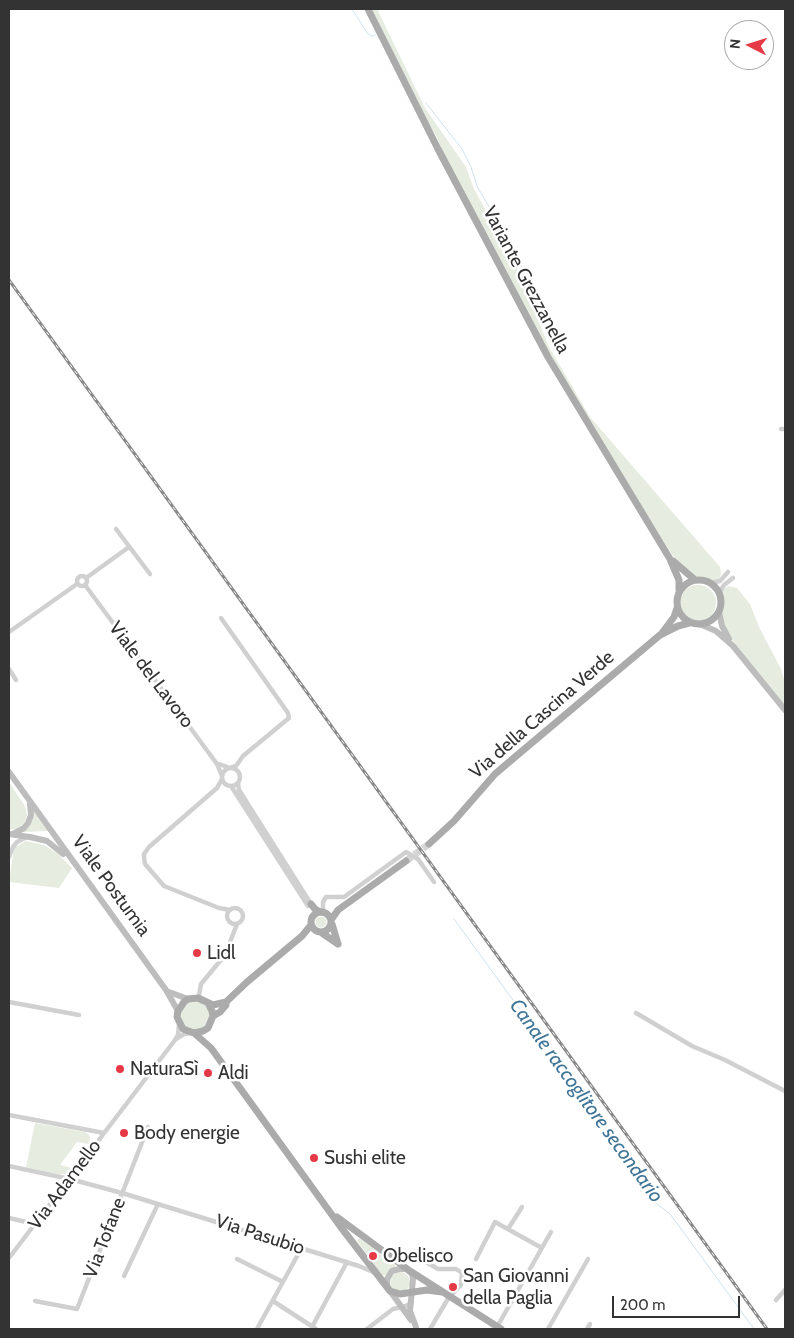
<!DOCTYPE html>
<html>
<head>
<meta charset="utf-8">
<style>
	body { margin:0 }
	#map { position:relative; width:794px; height:1338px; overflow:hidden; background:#fff; font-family:Cabin,sans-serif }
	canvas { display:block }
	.frame { position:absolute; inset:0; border:10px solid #333; pointer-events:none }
	.north { position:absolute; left:724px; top:20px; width:50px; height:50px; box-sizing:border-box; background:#fff; border:1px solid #adadad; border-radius:50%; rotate:275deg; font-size:14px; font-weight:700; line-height:20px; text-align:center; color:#333 }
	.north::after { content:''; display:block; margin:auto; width:18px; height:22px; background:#e63946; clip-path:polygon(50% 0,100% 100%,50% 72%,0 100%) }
	.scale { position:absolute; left:612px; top:1296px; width:128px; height:22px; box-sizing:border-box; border:2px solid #333; border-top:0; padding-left:6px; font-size:15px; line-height:18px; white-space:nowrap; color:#333; -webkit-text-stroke:4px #fff; paint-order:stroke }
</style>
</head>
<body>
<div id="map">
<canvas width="794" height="1338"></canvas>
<div class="frame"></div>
<div class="north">N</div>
<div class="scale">200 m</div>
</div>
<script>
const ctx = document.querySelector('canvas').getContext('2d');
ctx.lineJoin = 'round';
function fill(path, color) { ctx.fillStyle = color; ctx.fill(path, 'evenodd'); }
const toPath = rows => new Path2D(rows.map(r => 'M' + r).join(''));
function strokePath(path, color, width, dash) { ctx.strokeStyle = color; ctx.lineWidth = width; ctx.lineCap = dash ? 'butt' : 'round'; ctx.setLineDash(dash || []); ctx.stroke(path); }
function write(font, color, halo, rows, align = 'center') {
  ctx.font = font + ' Cabin,sans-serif'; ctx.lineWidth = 5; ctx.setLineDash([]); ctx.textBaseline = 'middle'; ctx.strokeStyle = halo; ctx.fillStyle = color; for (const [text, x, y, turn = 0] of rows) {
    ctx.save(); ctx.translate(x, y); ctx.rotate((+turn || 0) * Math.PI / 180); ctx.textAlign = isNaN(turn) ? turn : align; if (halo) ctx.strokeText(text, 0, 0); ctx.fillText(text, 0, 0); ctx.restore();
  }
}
fill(toPath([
	[372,9,377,9,425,108,466,167,474,189,515,264,549,347,590,417,720,567,721,574,719,579,713,582,696,578,685,572,671,553,593,429,511,284,445,157,437,137,422,112],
	'680 603a18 18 0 1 1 36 0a18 18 0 1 1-36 0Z',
	[728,586,737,588,750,604,759,627,781,669,785,683,785,707,737,647,723,626,722,615,724,602,722,594,723,590],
	[9,782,25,806,27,815,25,821,22,825,15,829,9,830],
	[33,811,48,831,47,831,22,832],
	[26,841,44,845,58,854,72,868,59,888,9,882,14,848],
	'315.5 922a5.5 5.5 0 1 1 11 0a5.5 5.5 0 1 1-11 0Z',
	'180 1016a15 15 0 1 1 30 0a15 15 0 1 1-30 0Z',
	[35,1123,85,1132,90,1136,89,1144,77,1142,60,1165,72,1168,67,1174,58,1174,26,1167],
	[359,1238,395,1264,395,1267,385,1276,382,1275,357,1241],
	'390 1282a10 10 0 1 1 20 0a10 10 0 1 1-20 0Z'
]), '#e6ecdf');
strokePath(toPath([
	[352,9,368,34,372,36,375,35],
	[426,103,462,149,471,167,477,186,510,243,522,267],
	[524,272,544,323],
	[454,919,634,1166,639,1174,641,1183,657,1204,670,1214,679,1226,754,1329]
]), '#cfe2ee', 1);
strokePath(toPath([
	[406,861,429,844]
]), '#d6d6d6', 7, [7, 3.5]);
strokePath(toPath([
	[781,429,785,429],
	[116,529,150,574],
	'77 581a5 5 0 1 1 10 0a5 5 0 1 1-10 0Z',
	[86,578,129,547],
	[711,583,720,581,728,572],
	[85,585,217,764,222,776],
	[719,593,724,585,733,578],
	[9,632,77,584],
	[9,669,16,680],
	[219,764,230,768,236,766,243,756,289,718,288,713,221,618],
	'222 777a9 9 0 1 1 18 0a9 9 0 1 1-18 0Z',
	[222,779,217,788,149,847,144,854,144,857,145,864,164,886,219,908,230,910],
	[238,783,239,790,311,904],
	[231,786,308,906],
	[9,857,13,847,17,842,27,837],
	'227 916a8 8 0 1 1 16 0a8 8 0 1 1-16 0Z',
	[323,912,323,902,326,897,344,897,406,852,418,859,434,882],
	[201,999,199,996,201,984,225,955,237,924],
	[9,1002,79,1015],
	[636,1013,692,1046,725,1060,785,1091],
	[176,1039,184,1034,192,1033],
	[9,1115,104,1133],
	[9,1166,70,1179,122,1193,359,1266,373,1272],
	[9,1218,35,1224],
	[508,1229,522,1207],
	[9,1258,175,1040,178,1035,179,1024],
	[237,1259,283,1282],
	[421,1259,438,1269,456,1269,462,1273,461,1285,449,1297,430,1329],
	[476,1259,495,1222,542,1248],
	[124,1276,158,1204],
	[776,1300,785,1290],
	[35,1301,77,1309,148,1127],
	[273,1301,316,1329],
	[312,1327,347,1262],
	[497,1327,551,1232],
	[257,1329,301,1249],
	[367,1329,393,1309,406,1306,412,1302],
	[548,1329,588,1259],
	[587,1329,590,1324]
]), '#d0d0d0', 4.5);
strokePath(toPath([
	[719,612,722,626,729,639],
	[702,625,716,631,733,646,785,710],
	[9,772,166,990,178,1011],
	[9,834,30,837,47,841,63,854],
	[13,834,24,828,28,823,31,815,30,804],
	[169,992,188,999],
	[387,1287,387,1279,392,1271,399,1269,406,1269,412,1274,413,1279,410,1311,416,1327],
	[390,1291,411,1320]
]), '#bdbdbd', 6);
strokePath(toPath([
	[368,9,438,149,548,357,670,559,679,580,679,590],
	[673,561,695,580],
	'677 602a22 22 0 1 1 44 0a22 22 0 1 1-44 0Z',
	[662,633,674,617,677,608],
	[429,844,454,821,495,774,515,757,660,635,678,626,689,623],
	[311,904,315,909,320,912],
	'311 922a10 10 0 1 1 20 0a10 10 0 1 1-20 0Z',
	[331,920,338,910,406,861],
	[332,924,338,944],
	[322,933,338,944],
	[208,1003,212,1011,213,1016,208,1028,203,1031,194,1033,183,1029,177,1017,178,1011,184,1002,188,999,198,998,213,1005,226,1002],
	[213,1016,220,1012,226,1005,226,1002,247,982,302,936,311,925],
	[194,1033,211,1048,340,1226,390,1291,400,1294,427,1290,442,1292],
	[337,1217,410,1271,501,1329]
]), '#ababab', 7);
const rail = toPath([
	[9,280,767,1329]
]);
strokePath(rail, '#888', 3);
strokePath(rail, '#fff', 1, [4]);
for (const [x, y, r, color] of [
	[197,953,5,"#e63946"],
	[120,1069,5,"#e63946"],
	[208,1073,5,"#e63946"],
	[124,1133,5,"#e63946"],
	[314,1158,5,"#e63946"],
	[373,1256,5,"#e63946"],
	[453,1287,5,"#e63946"]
]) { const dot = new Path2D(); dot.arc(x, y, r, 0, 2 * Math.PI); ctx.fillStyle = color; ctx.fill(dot); strokePath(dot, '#fff', 2); }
write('19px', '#333', '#fff', [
	["Variante Grezzanella",526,280,62],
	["Viale del Lavoro",151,675,53],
	["Via della Cascina Verde",542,715,-41],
	["Viale Postumia",111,886,54],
	["Via Adamello",65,1185,-53],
	["Via Pasubio",260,1235,18],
	["Via Tofane",105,1238,-69]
]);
write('19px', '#333', '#fff', [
	["Lidl",207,953],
	["NaturaSì",130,1069],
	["Aldi",218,1073],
	["Body energie",134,1133],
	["Sushi elite",324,1158],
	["Obelisco",383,1256],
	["San Giovanni",463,1276],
	["della Paglia",463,1298]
], 'left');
write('italic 20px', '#3f7597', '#fff', [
	["Canale raccoglitore secondario",586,1101,54]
]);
</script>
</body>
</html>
